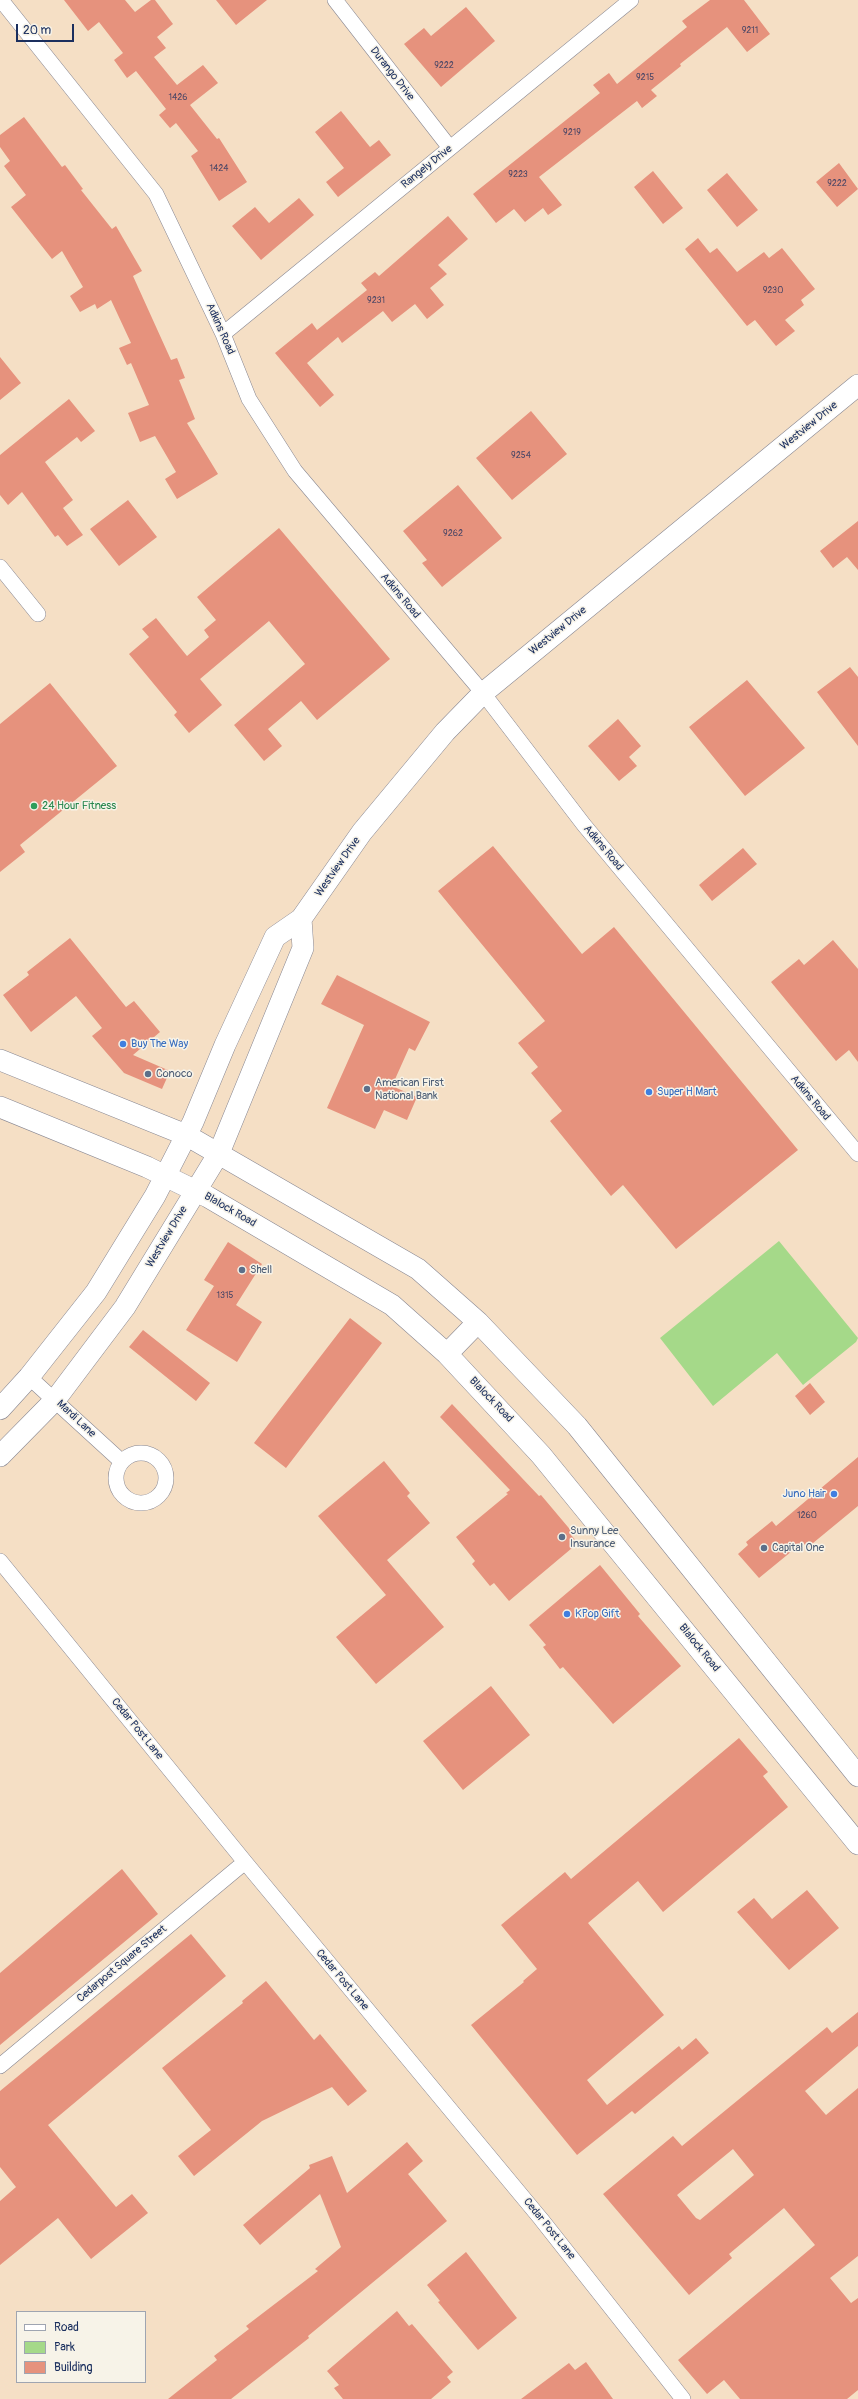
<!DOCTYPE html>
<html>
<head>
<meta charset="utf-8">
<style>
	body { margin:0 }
	#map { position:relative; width:858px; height:2399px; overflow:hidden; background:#f5dfc5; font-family:Pangolin,sans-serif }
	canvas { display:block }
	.legend { position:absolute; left:16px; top:2311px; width:130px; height:72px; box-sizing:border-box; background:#f7f3e8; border:1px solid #9fa5b1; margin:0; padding:5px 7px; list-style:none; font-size:12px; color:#1b2f5e }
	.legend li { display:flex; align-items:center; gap:8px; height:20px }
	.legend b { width:20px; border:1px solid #9fa5b1 }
	.scale { position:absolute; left:16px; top:24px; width:58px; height:18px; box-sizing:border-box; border:2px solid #1b2f5e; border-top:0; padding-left:5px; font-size:12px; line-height:14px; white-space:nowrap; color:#1b2f5e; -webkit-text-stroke:3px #f7f3e8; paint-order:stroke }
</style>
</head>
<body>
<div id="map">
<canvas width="858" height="2399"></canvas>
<ul class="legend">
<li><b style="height:5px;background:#fff"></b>Road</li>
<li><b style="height:11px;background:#a5d989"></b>Park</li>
<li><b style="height:11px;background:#e6927d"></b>Building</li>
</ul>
<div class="scale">20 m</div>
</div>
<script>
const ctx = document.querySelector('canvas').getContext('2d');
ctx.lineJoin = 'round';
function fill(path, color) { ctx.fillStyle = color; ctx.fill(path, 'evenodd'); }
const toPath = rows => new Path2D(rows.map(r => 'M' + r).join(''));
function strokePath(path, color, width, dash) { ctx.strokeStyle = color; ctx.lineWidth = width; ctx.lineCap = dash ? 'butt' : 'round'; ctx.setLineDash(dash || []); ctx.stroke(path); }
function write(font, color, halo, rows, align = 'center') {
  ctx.font = font + ' Pangolin,sans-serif'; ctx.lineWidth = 3; ctx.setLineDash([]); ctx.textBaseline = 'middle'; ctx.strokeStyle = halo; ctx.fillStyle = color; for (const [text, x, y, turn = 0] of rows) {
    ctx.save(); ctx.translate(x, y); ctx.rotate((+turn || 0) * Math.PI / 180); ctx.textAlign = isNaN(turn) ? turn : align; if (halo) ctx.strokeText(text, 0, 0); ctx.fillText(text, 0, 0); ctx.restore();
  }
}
fill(toPath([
	[779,1241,858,1338,856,1342,803,1385,777,1353,713,1406,660,1338]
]), '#a5d989');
fill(toPath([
	[64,0,125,0,135,12,151,0,155,0,173,24,157,37,166,48,154,57,177,85,203,65,218,83,190,105,217,139,219,138,247,182,219,201,191,156,198,151,176,123,170,128,159,115,166,109,136,71,127,78,114,60,123,53,99,22,88,31],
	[216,0,267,0,236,25],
	[710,0,744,0,770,34,747,52,727,27,680,64,681,66,651,90,657,96,642,108,637,101,539,177,562,205,548,215,543,208,525,222,514,209,496,223,473,194,600,93,593,85,609,73,617,84,687,27,682,21],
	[466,7,495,41,441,87,404,44,424,28,431,36],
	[341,111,370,147,379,140,391,155,338,197,326,182,344,168,315,132],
	[24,117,62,167,65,165,83,189,81,190,112,229,116,226,142,271,133,276,171,360,177,358,185,378,179,380,195,419,187,423,218,474,177,499,165,479,176,472,155,436,140,442,128,413,149,405,131,363,127,365,119,348,131,343,111,300,97,309,95,304,80,312,70,296,83,287,62,251,52,259,11,207,26,195,4,166,10,161,0,147,0,135],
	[839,163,858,189,837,207,816,182],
	[653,171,683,208,663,224,634,187],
	[727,173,758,210,737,227,707,190],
	[299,198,314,215,261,260,232,226,255,207,269,223],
	[448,216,468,239,438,265,447,274,430,288,444,305,427,319,415,304,392,322,383,311,342,343,338,337,307,363,334,395,320,407,275,353,312,323,317,330,367,290,361,283,375,272,379,276],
	[698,238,710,253,717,248,737,272,764,252,769,258,782,248,815,289,801,300,804,305,785,320,795,331,776,346,755,320,747,326,685,249],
	[0,357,21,383,0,400],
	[69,399,95,431,81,442,77,437,45,462,73,500,63,508,83,535,67,546,58,535,55,537,22,492,8,505,0,495,0,455],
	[531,411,567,454,512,500,476,458],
	[458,485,502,538,442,587,422,563,427,560,403,531],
	[128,500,157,537,119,566,90,529],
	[858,521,858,570,847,557,833,568,820,551],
	[279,528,390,659,317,720,301,701,268,729,282,746,264,761,234,725,305,664,269,621,200,679,222,705,189,733,174,715,177,712,129,654,149,637,142,629,156,618,187,656,209,637,204,630,216,620,197,597],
	[850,667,858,677,858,746,817,692],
	[747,680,805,748,745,796,689,727],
	[50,683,117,766,20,845,25,852,0,872,0,724],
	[618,719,641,746,629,757,637,766,619,781,588,746],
	[493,846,582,954,614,927,798,1150,676,1249,623,1185,611,1196,550,1121,562,1111,531,1073,538,1067,518,1043,545,1021,438,891],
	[743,848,757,864,712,901,699,885],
	[70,938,126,1007,134,1001,160,1032,133,1055,170,1071,162,1089,124,1073,92,1036,102,1028,76,996,31,1032,3,995,29,975,27,972],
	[833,940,858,969,858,1062,849,1050,836,1061,771,982,799,959,804,965],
	[337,975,430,1022,415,1051,409,1048,392,1086,417,1097,407,1120,384,1110,375,1129,327,1108,364,1025,321,1004],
	[228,1242,262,1264,236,1305,262,1322,237,1362,186,1330,214,1286,204,1280],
	[350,1318,382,1343,286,1468,254,1443],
	[143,1330,210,1383,196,1401,129,1347],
	[810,1383,825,1402,810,1415,795,1396],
	[452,1404,539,1496,541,1495,573,1533,571,1535,578,1543,509,1601,494,1583,490,1586,472,1564,475,1561,456,1537,508,1494,506,1493,510,1490,440,1417],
	[858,1457,858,1506,807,1548,803,1542,759,1578,738,1554,748,1545,746,1542,772,1521,776,1526],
	[384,1461,410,1493,407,1496,430,1523,387,1560,444,1627,376,1684,336,1637,386,1595,318,1516],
	[600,1565,640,1614,638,1616,681,1666,613,1724,563,1667,560,1669,543,1647,546,1645,529,1625],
	[491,1686,530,1735,463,1790,423,1741],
	[739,1738,768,1772,763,1776,788,1807,663,1912,638,1881,588,1923,664,2015,587,2080,607,2105,679,2046,682,2050,696,2038,709,2053,635,2114,632,2111,577,2155,471,2025,524,1982,523,1981,537,1969,501,1925,565,1872,571,1879],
	[122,1869,158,1914,0,2045,0,1973],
	[807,1890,839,1928,789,1970,737,1912,754,1898,772,1919],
	[191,1934,226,1976,48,2125,116,2207,132,2194,148,2213,91,2259,58,2218,0,2265,0,2201,16,2187,0,2167,0,2091],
	[266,1981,314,2040,320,2034,367,2091,348,2106,332,2087,262,2121,194,2176,178,2156,211,2130,162,2068,243,2003,242,2001],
	[858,2012,858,2046,805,2091,826,2115,858,2088,858,2256,830,2278,851,2303,858,2298,858,2390,847,2399,740,2399,724,2380,707,2394,678,2360,815,2245,784,2208,729,2254,732,2258,689,2295,603,2194,673,2136,682,2146,827,2027,832,2033],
	[733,2149,754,2175,700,2220,696,2218,677,2195],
	[407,2142,423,2161,408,2174,447,2221,308,2336,309,2338,231,2399,168,2399,217,2360,214,2356,249,2329,246,2326,318,2271,315,2269,341,2247,320,2194,260,2245,243,2225,310,2168,309,2165,332,2156,347,2193],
	[466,2252,517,2318,478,2350,438,2302,440,2301,427,2285],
	[397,2311,409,2326,412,2324,453,2372,447,2377,451,2382,431,2399,343,2399,334,2388,339,2385,327,2371],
	[586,2362,613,2399,521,2399,569,2363,575,2370]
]), '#e6927d');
const minor = toPath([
	[1,0,156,194,223,334,249,399,295,471,483,693,584,825,858,1154],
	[335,0,450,148],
	[223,334,631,0],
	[0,567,38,614],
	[29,1377,122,1462],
	'116 1478a25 25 0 1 1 50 0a25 25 0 1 1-50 0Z',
	[0,1561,245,1862,541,2219,683,2399],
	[0,2066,245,1862]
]);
const secondary = toPath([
	[0,1060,186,1135,418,1269,478,1322,577,1426,858,1776],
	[0,1107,147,1167,208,1197,392,1305,447,1354,541,1455,858,1844],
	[447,1354,478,1322],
	[0,1409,29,1377,96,1292,155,1196,193,1122,225,1045,275,937,301,919,362,832,445,732,483,693,858,385],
	[0,1456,55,1400,125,1307,219,1153,303,948,301,919]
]);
strokePath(minor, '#888792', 16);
strokePath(secondary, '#888792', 22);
strokePath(minor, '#fff', 15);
strokePath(secondary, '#fff', 21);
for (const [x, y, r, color] of [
	[34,806,4,"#2e9e5b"],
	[123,1044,4,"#3f7fe0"],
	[148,1074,4,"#5c6f8a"],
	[367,1089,4,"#5c6f8a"],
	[649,1092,4,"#3f7fe0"],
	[242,1270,4,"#5c6f8a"],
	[834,1494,4,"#3f7fe0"],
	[562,1537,4,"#5c6f8a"],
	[764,1548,4,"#5c6f8a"],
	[567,1614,4,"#3f7fe0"]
]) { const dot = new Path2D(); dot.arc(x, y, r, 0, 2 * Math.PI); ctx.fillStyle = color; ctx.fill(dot); strokePath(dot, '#f7f3e8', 1.5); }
write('9px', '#4e4866', null, [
	["9211",750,31],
	["9222",444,66],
	["9215",645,78],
	["1426",178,98],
	["9219",572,133],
	["1424",219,169],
	["9223",518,175],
	["9222",837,184],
	["9230",773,291],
	["9231",376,301],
	["9254",521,456],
	["9262",453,534],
	["1315",225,1296],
	["1260",807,1516]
]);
write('11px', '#1b2f5e', '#f7f3e8', [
	["Durango Drive",392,74,52],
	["Rangely Drive",427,167,-39],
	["Adkins Road",220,329,66],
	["Westview Drive",809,426,-39],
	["Adkins Road",400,596,50],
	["Westview Drive",558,631,-39],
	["Adkins Road",603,848,50],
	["Westview Drive",338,867,-55],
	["Adkins Road",810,1098,50],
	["Blalock Road",230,1210,30],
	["Westview Drive",167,1237,-59],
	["Blalock Road",491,1400,46],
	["Mardi Lane",76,1419,43],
	["Blalock Road",699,1648,51],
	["Cedar Post Lane",137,1729,51],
	["Cedarpost Square Street",122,1964,-40],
	["Cedar Post Lane",342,1980,50],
	["Cedar Post Lane",549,2229,51]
]);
write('11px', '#27864d', '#f7f3e8', [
	["24 Hour Fitness",42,806]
], 'left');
write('11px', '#366cbe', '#f7f3e8', [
	["Buy The Way",131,1044],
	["Super H Mart",657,1092],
	["Juno Hair",826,1494,"right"],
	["KPop Gift",575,1614]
], 'left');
write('11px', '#4e5e75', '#f7f3e8', [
	["Conoco",156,1074],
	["American First",375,1083],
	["National Bank",375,1096],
	["Shell",250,1270],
	["Sunny Lee",570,1531],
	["Insurance",570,1544],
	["Capital One",772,1548]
], 'left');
</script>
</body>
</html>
